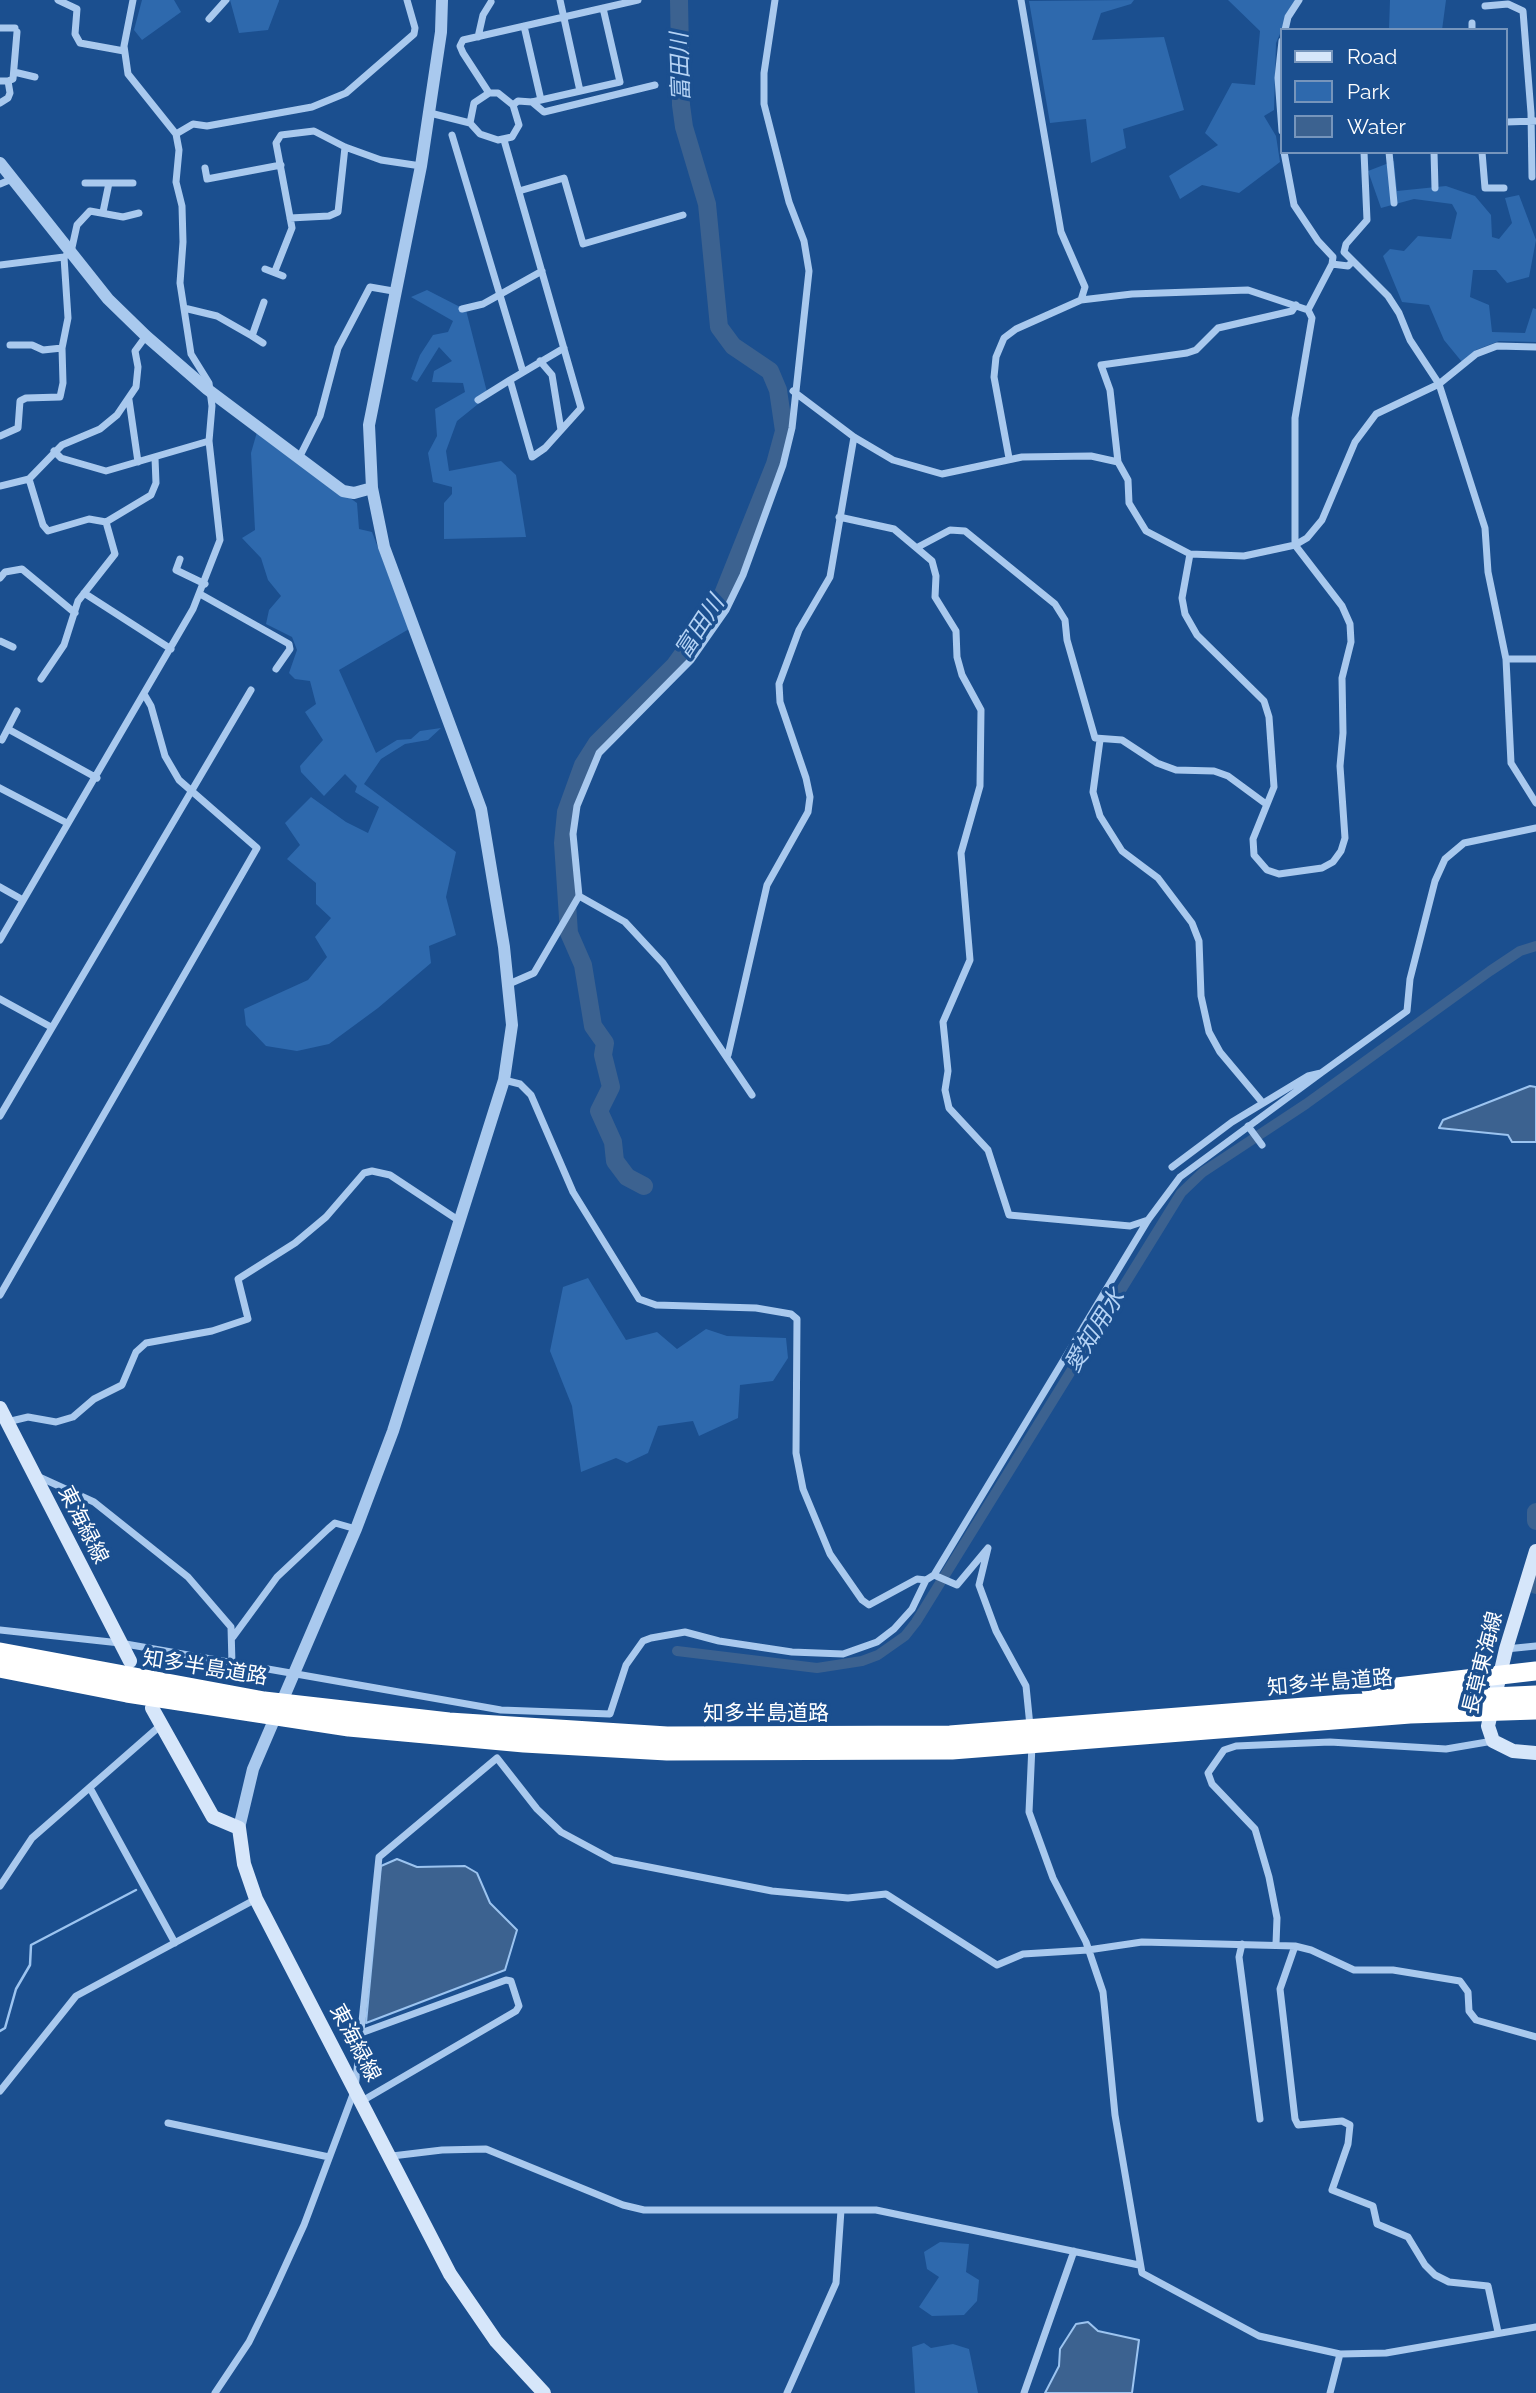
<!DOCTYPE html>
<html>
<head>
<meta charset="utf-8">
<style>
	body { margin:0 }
	#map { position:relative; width:1536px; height:2393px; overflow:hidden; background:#1b4f8f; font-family:Raleway,sans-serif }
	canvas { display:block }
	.legend { position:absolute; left:1280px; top:28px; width:228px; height:126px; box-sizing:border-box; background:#1b4f8f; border:2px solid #7695bc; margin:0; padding:9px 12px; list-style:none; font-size:21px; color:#fff }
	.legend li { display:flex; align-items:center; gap:14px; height:35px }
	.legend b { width:35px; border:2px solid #7695bc }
</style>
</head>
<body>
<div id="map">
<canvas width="1536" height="2393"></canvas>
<ul class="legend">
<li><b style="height:9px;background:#d6e6fa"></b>Road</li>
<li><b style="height:19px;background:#2e69ad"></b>Park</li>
<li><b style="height:19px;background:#3c6290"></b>Water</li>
</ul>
</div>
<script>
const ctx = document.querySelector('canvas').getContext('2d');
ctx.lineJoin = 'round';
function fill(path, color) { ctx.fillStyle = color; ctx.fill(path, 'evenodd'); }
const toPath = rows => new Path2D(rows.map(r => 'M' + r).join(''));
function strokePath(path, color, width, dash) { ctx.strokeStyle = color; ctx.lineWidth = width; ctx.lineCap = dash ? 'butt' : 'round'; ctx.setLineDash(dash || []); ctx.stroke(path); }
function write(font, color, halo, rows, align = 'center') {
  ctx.font = font + ' Raleway,"Noto Sans JP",sans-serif'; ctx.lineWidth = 7; ctx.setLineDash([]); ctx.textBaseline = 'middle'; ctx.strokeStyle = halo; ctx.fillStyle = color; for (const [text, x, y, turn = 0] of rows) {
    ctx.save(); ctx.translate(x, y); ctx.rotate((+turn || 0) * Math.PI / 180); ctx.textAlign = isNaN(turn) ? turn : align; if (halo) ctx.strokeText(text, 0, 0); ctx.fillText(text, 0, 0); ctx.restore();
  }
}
fill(toPath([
	[142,0,174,0,181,12,142,40,134,30],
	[230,0,279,0,279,1,268,30,239,33],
	[1134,0,1131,4,1101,13,1092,40,1164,37,1184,110,1123,129,1126,148,1091,163,1086,119,1050,123,1029,1],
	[1228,0,1295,0,1276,43,1274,110,1264,116,1276,136,1280,162,1239,193,1202,185,1180,199,1169,176,1218,145,1205,133,1232,83,1255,85,1260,31],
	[1390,0,1446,0,1442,30,1389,30],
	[1394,161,1397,191,1446,186,1475,196,1491,215,1492,237,1499,239,1512,223,1505,198,1519,195,1536,240,1529,277,1507,283,1496,270,1473,270,1470,297,1489,305,1492,332,1525,333,1533,308,1536,309,1536,342,1499,341,1476,350,1462,362,1444,340,1429,305,1402,302,1383,256,1390,249,1404,251,1418,236,1451,239,1457,213,1452,204,1414,199,1381,208,1368,171],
	[427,290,466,310,488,396,457,421,446,451,449,471,501,461,516,475,526,537,444,539,444,503,452,494,452,487,433,482,428,453,437,436,435,409,465,392,463,383,432,382,434,371,452,361,439,347,417,382,411,379,420,355,433,335,448,332,453,321,411,297],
	[257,432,357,503,359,529,372,532,409,629,339,670,376,753,397,740,411,739,420,731,441,728,428,740,405,744,381,759,364,784,456,852,446,897,456,935,429,946,431,963,378,1008,329,1044,297,1051,266,1046,246,1025,244,1009,308,980,327,957,315,937,331,918,316,904,316,883,287,859,300,845,285,823,311,797,346,822,368,833,379,807,355,792,357,786,345,774,324,796,301,772,300,766,323,740,305,712,316,704,310,681,295,679,289,673,297,650,292,637,266,624,269,610,281,596,268,580,261,558,242,538,255,530,251,453],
	[588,1278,626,1340,657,1332,677,1349,706,1329,727,1336,786,1338,788,1358,773,1381,740,1385,738,1418,699,1436,693,1421,658,1426,648,1453,627,1463,616,1458,581,1472,572,1406,550,1351,563,1287],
	[940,2242,969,2244,966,2272,979,2280,977,2301,964,2315,932,2316,919,2307,939,2277,927,2269,924,2252],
	[924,2343,931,2348,953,2344,969,2349,978,2393,915,2393,912,2347]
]), '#2e69ad');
const water = toPath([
	[1530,1086,1536,1087,1536,1142,1512,1142,1508,1135,1439,1128,1443,1120,1530,1086],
	[397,1859,417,1867,465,1866,477,1873,490,1903,517,1930,505,1970,366,2023,381,1866,397,1859],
	[1088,2322,1098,2331,1139,2340,1132,2393,1045,2393,1059,2366,1060,2349,1076,2324,1088,2322]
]);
fill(water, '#3c6290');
strokePath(water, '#9cc4f0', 2);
strokePath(toPath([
	[0,2031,5,2028,16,1989,30,1965,31,1945,136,1890]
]), '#9cc4f0', 2.5);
strokePath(toPath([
	[677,1651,817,1668,862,1661,878,1655,905,1636,916,1622,1181,1193,1203,1172,1306,1104,1490,971,1520,951,1536,946]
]), '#3c6290', 10);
strokePath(toPath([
	[644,1186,627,1177,615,1161,613,1142,599,1111,611,1087,603,1055,605,1043,593,1026,583,965,569,933,563,843,566,812,583,765,597,743,675,665,719,604,775,464,784,431,778,390,770,371,733,346,719,327,707,204,684,127,681,105,679,0],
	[1536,1512,1536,1521],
	[1536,1582,1536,1585]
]), '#3c6290', 18);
strokePath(toPath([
	[58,0,77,9,75,34,80,43,124,51],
	[560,0,580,91],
	[1485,6,1508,4,1523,11,1531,113,1532,177],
	[209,19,226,0],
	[524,26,541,100],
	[0,28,15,28],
	[1285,30,1288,17,1299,0],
	[1472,30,1472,23],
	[478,37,483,15,491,2],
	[1282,41,1278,78,1282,131],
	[14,72,35,77],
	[0,81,8,81,10,93,8,98,0,103],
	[8,81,13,79,17,32],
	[489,93,463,53,460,46,463,40,638,0],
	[532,102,544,112,655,85],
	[513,105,518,101,532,102,620,82,603,8],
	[430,113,470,123,480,134,498,140,512,137,519,125,513,105,498,93,489,93,474,103,470,123],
	[1506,122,1536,121],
	[176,134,193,124,207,126,312,107,346,93,414,34,415,28,407,0],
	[452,135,523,372],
	[1284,152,1294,205,1318,241,1333,257,1332,264],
	[1364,152,1367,220,1346,244,1344,252,1388,296,1399,313,1410,340,1439,384,1485,528,1488,572,1506,659,1511,763,1536,803],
	[1389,152,1394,203],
	[1434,152,1435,188],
	[1482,152,1485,188,1504,188],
	[205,168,207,179,281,165],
	[85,183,133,183],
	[0,184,12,179],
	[519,191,564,178,583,244,683,215],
	[103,212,109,183],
	[290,218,329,216,338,212,345,147],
	[0,265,64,257],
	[265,269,283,276],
	[275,271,292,228,276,143,281,135,314,131,345,147,381,160,421,166],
	[1081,300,1132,294,1248,290,1308,310,1312,318,1295,418,1295,545,1342,606,1350,624,1351,642,1342,678,1343,733,1340,766,1345,838,1341,851,1333,862,1322,868,1279,874,1267,870,1254,855,1253,839,1274,787,1269,717,1264,701,1197,635,1185,614,1182,598,1190,554],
	[1296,305,1292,311,1218,328,1196,350,1187,353,1101,365,1110,390,1118,462,1128,480,1129,503,1146,531,1190,554,1244,556,1295,545,1307,538,1322,520,1355,442,1376,414,1439,384,1476,354,1497,346,1536,347],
	[184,308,217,316,252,336,264,302],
	[462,309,483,304,542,271],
	[1308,310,1332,264,1348,266,1352,262],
	[252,336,263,343],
	[10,345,32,345,43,350,62,348],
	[540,361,552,375,561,430],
	[510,380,564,348],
	[793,391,854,437,893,460,942,474,1022,457,1091,456,1118,462],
	[129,400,138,462],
	[478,400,510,380,532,457,545,448,581,408,504,140],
	[0,436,18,428,20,401,26,398,60,397,63,383,62,348,68,318,64,257,71,252,77,225,90,211,123,217,139,213],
	[54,451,61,458,106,471,209,441],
	[300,456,320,416,338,348,370,287,393,291],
	[1009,458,994,377,996,357,1004,338,1016,329,1081,300,1085,287,1061,232,1021,0],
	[29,479,43,525,48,531,89,519,106,522,151,495,156,483,155,458],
	[0,486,29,479,62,445,100,429,117,415,136,387,138,367,135,351,146,336],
	[839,517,894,529,932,561,936,576,935,597,956,631,957,657,962,675,981,710,980,786,961,853,970,960,943,1022,948,1071,945,1090,949,1108,988,1150,1009,1215,1130,1226,1148,1220],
	[918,547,950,530,965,531,1055,604,1065,620,1067,640,1095,738,1122,740,1157,763,1176,770,1214,771,1228,776,1266,804],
	[180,559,176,570,205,584],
	[0,578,5,572,22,569,75,613],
	[84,593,171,649],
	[200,594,289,644,290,649,276,669],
	[0,641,13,647],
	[1506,659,1536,659],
	[41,679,64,645,78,601,115,554,106,522],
	[8,729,97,778],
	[2,740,17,711],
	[1100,740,1093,792,1100,816,1122,851,1158,878,1192,923,1199,941,1201,996,1209,1032,1220,1052,1262,1102],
	[0,788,67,823],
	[0,887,23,900],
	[579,896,625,922,663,963,752,1095],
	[0,940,193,609,220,540,209,441,212,406,209,383,191,354,180,283,183,242,182,206,176,182,179,150,176,134,128,74,124,46,133,0],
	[509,984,534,973,579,896,573,834,577,806,599,753,691,660,726,610,743,575,783,465,792,428,809,271,804,241,789,202,764,104,764,73,775,0],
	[0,999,51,1027],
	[728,1055,767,885,808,812,810,797,806,778,780,702,779,684,799,630,830,577,854,437],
	[504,1080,520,1084,531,1095,573,1192,639,1299,656,1305,756,1308,791,1314,797,1319,796,1453,803,1489,830,1554,862,1600,869,1605,917,1579,926,1580,934,1575,1148,1220,1180,1177,1321,1073],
	[0,1116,251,690],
	[1248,1126,1262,1145],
	[1172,1167,1232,1122,1308,1076,1321,1073,1407,1011,1410,979,1435,881,1445,859,1464,843,1536,828],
	[0,1295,257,848,179,780,165,756,151,706,144,694],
	[7,1422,28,1417,56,1422,73,1417,94,1399,122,1385,136,1352,146,1343,212,1331,248,1319,238,1279,295,1243,326,1217,364,1173,372,1171,390,1175,458,1220],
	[37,1476,94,1502,188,1577,231,1627,232,1664],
	[934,1575,957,1585,988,1548,979,1585,996,1631,1026,1686,1030,1726],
	[0,1630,120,1643,501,1710,610,1714,626,1665,643,1641,651,1638,685,1632,719,1641,792,1652,843,1654,877,1642,894,1629,912,1609,926,1580],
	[233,1637,277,1577,328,1529,335,1523,356,1529],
	[1506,1649,1536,1646],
	[1032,1745,1029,1812,1053,1878,1086,1942,1103,1992,1115,2115,1142,2273,1259,2336,1340,2354,1386,2353,1536,2327],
	[90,1788,175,1943],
	[0,1886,32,1838,161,1725],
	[1242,1944,1239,1957,1260,2119],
	[1276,1944,1277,1918,1269,1877,1255,1829,1212,1784,1208,1773,1224,1750,1236,1746,1330,1742,1446,1749,1493,1741],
	[1295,1946,1280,1989,1295,2119,1298,2125,1342,2121,1350,2125,1348,2144,1332,2190,1373,2206,1377,2224,1408,2237,1425,2265,1435,2275,1449,2282,1488,2286,1498,2332],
	[361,2033,506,1980,511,1981,519,2006,516,2011,362,2101],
	[0,2091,76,1996,256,1899],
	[168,2123,329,2157],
	[392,2156,442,2150,486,2149,623,2205,644,2210,876,2210,1139,2265],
	[215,2393,249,2342,272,2295,304,2225,355,2089,379,1857,497,1758,537,1809,561,1832,613,1860,772,1891,848,1898,886,1894,997,1965,1023,1954,1088,1950,1142,1942,1295,1946,1311,1950,1354,1970,1393,1970,1460,1981,1468,1992,1469,2011,1476,2020,1536,2037],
	[787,2393,836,2283,841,2210],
	[1024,2393,1074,2251],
	[1330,2393,1340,2354]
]), '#a9c9ee', 7);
strokePath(toPath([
	[0,163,108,299,146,336,207,389,343,491,354,493,372,488],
	[239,1828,253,1769,356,1529,393,1431,504,1080,512,1025,504,947,481,809,384,547,372,488,369,425,421,166,441,32,442,0]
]), '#a9c9ee', 12);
strokePath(toPath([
	[0,1408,130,1661],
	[1536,1551,1506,1649,1488,1726,1493,1741,1513,1751,1536,1753],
	[152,1708,213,1817,239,1828,244,1864,256,1899,450,2274,496,2341,544,2393]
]), '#d6e6fa', 14);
strokePath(toPath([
	[0,1652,264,1701,449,1722,667,1736,950,1735,1343,1704,1536,1695],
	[0,1668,127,1693,349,1727,524,1743,667,1751,952,1750,1410,1714,1536,1710],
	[1371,1690,1536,1671]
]), '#fff', 19);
write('21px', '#fff', '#1b4f8f', [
	["東海緑線",83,1525,63],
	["長草東海線",1483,1663,-76],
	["知多半島道路",205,1668,9],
	["知多半島道路",1330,1683,-5],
	["知多半島道路",766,1714],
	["東海緑線",355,2043,62]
]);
write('italic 23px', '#b5d3f5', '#1b4f8f', [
	["富田川",681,67,-92],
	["富田川",700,627,-57],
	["愛知用水",1095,1331,-58]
]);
</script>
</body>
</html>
